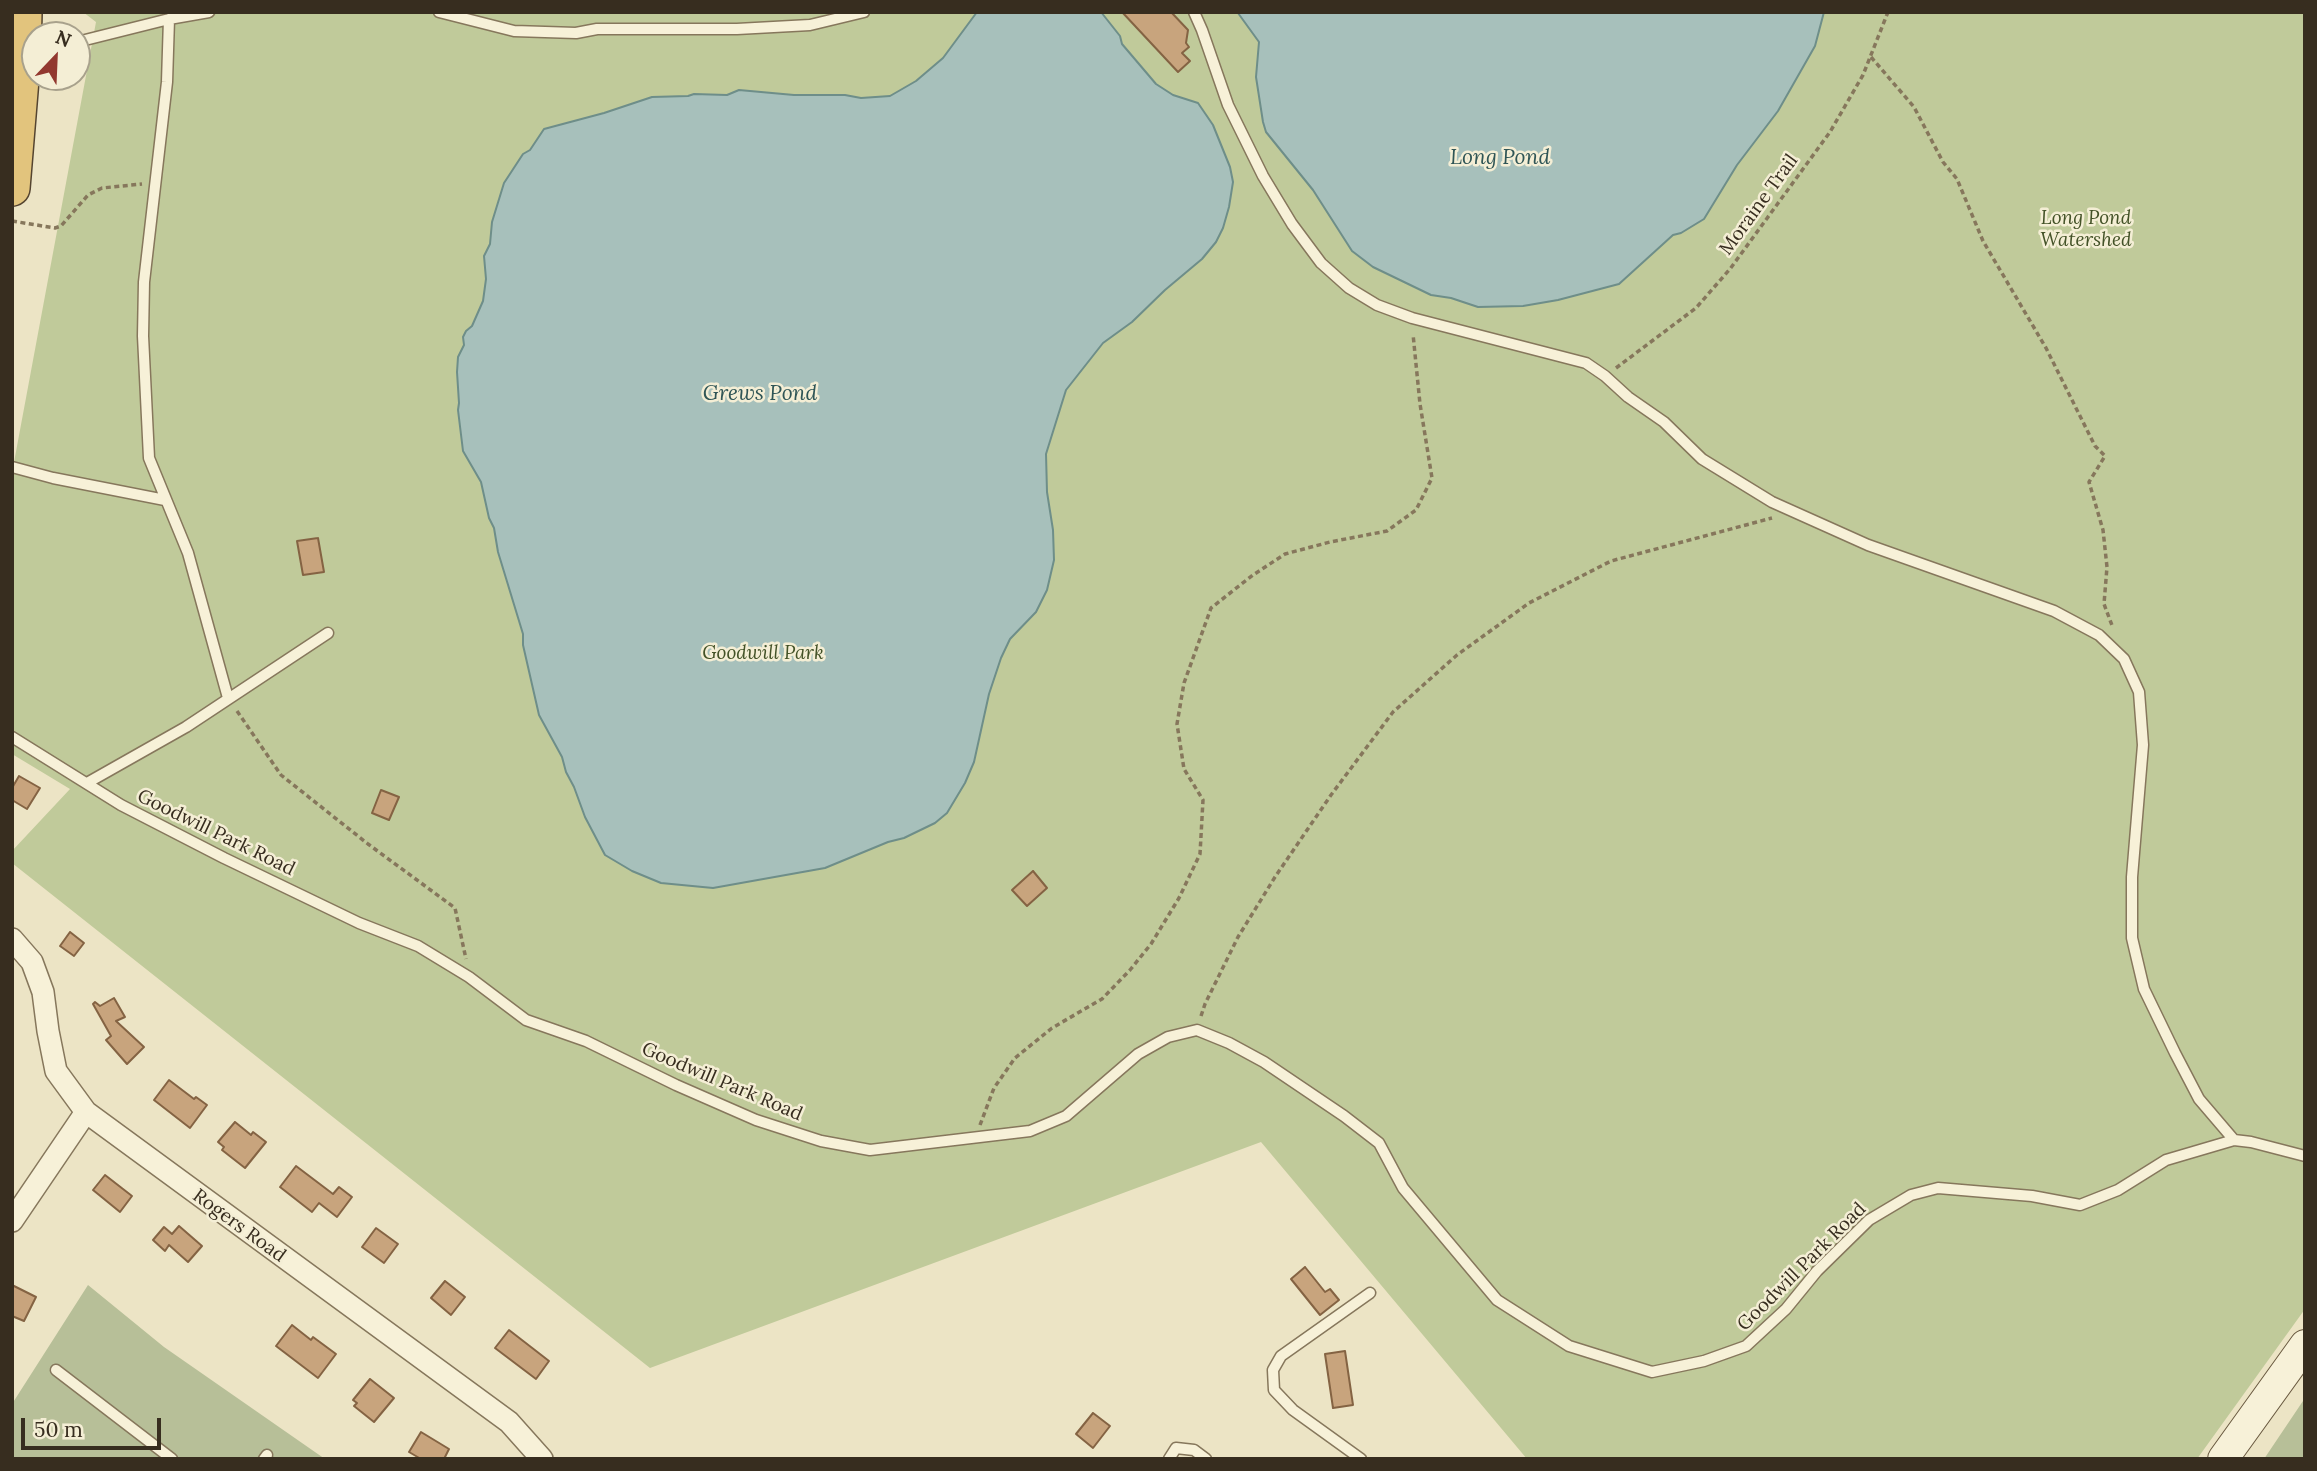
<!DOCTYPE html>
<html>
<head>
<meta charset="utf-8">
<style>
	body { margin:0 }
	#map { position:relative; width:2317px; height:1471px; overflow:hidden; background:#ece4c5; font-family:Lora,serif }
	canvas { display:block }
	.frame { position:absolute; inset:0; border:14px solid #372d1f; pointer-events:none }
	.north { position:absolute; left:21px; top:21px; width:70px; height:70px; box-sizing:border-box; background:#f4eed5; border:2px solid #a8a18c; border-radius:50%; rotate:23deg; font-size:19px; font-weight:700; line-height:28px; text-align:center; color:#372d1f }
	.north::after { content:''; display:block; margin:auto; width:24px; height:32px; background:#92382f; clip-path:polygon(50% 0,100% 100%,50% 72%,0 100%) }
	.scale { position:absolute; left:21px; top:1418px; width:140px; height:32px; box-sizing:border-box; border:4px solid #372d1f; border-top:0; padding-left:9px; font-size:21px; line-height:24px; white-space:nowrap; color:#372d1f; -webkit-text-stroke:5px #f4eed5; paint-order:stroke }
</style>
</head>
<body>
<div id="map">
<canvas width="2317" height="1471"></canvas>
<div class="frame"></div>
<div class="north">N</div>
<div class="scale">50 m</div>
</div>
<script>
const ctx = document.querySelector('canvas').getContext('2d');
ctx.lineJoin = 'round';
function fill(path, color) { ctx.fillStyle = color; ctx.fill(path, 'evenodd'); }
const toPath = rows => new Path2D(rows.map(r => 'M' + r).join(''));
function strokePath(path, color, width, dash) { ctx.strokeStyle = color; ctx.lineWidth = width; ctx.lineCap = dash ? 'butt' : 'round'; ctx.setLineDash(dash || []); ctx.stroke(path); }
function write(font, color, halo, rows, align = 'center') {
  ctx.font = font + ' Lora,serif'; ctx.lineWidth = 5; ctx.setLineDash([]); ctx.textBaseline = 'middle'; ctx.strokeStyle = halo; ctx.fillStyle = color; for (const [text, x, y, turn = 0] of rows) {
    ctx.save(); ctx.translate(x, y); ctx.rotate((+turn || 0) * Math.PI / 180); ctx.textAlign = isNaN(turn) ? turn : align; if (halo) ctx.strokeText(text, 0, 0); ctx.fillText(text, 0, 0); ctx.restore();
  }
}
fill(toPath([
	[83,12,2305,12,2305,1309,2197,1459,1527,1459,1261,1142,650,1368,12,863,12,851,70,789,12,754,12,473,96,22]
]), '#c0ca9a');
fill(toPath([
	[88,1285,164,1347,325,1459,12,1459,12,1404],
	[2305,1398,2305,1459,2264,1459]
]), '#b7bf98');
const water = toPath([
	[977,12,1101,12,1120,36,1122,44,1156,84,1173,95,1198,103,1213,125,1230,167,1233,182,1229,207,1223,228,1216,242,1202,259,1165,290,1132,322,1103,343,1066,390,1046,454,1047,492,1053,530,1054,560,1047,590,1036,612,1010,639,1001,658,989,694,974,762,965,783,947,813,935,823,904,838,888,842,825,868,713,888,661,883,632,871,605,855,585,817,574,787,566,772,562,757,539,715,523,645,523,634,498,552,494,528,489,518,481,482,463,451,458,410,459,403,457,372,458,357,464,345,463,337,466,331,472,326,483,301,486,279,484,256,490,244,492,222,504,183,523,154,530,150,544,129,604,113,652,97,688,96,694,94,727,95,739,90,794,95,845,95,861,98,890,96,916,81,943,58,977,12],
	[1824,12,1815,46,1778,111,1737,165,1704,219,1681,233,1673,235,1619,284,1558,300,1523,306,1478,307,1451,298,1431,295,1373,267,1352,251,1313,190,1266,132,1263,122,1256,77,1259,42,1238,13,1824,12]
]);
fill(water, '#a7c0bb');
strokePath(water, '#6e8e89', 2);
const building = toPath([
	[1122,12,1171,12,1188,30,1186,43,1189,47,1182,53,1190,61,1178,72,1122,12],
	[318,538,324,572,303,575,297,541,318,538],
	[19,776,40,788,27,809,12,800,12,788,19,776],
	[381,790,399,797,389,820,372,813,381,790],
	[1033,871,1047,888,1027,906,1012,890,1033,871],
	[70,932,84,943,74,956,60,946,70,932],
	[114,998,125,1017,116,1021,144,1047,127,1064,106,1040,111,1036,93,1004,95,1002,100,1006,114,998],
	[169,1080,194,1099,196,1097,207,1105,190,1128,154,1100,169,1080],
	[235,1122,251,1135,253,1132,266,1142,245,1168,222,1150,224,1147,218,1142,235,1122],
	[296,1166,333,1194,339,1187,352,1197,337,1217,319,1203,312,1212,280,1187,296,1166],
	[105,1175,132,1196,120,1212,93,1190,105,1175],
	[179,1226,202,1246,188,1262,169,1245,165,1251,153,1240,164,1227,172,1234,179,1226],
	[376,1228,398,1244,384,1263,362,1247,376,1228],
	[1305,1267,1325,1292,1330,1289,1339,1300,1320,1315,1291,1279,1305,1267],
	[445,1281,465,1297,451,1315,431,1298,445,1281],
	[12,1285,36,1297,24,1321,12,1316,12,1285],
	[292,1325,311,1340,313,1337,336,1354,318,1378,276,1346,292,1325],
	[509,1330,549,1361,536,1379,495,1348,509,1330],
	[1345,1351,1353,1405,1333,1408,1325,1354,1345,1351],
	[370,1379,394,1398,374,1422,354,1406,357,1403,353,1400,370,1379],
	[1093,1413,1110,1426,1093,1448,1076,1434,1093,1413],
	[421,1432,449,1449,444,1459,421,1459,409,1452,421,1432]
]);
fill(building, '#c8a47d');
strokePath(building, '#846343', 2);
const service = toPath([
	[439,12,514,31,576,33,597,29,737,29,810,25,864,12],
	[1194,12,1202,30,1228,105,1263,176,1292,224,1321,263,1349,288,1377,305,1412,318,1586,363,1605,376,1628,397,1664,422,1702,459,1772,502,1868,545,2054,611,2099,635,2124,659,2139,692,2143,745,2132,877,2132,938,2144,989,2175,1053,2199,1099,2234,1140],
	[169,19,167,82,144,282,143,336,149,458,188,553,228,698],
	[77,42,169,19,209,12],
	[12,467,53,478,165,500],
	[12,737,121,805,224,858,359,923,418,946,469,977,526,1020,586,1041,676,1085,756,1120,821,1141,870,1150,1030,1131,1066,1116,1138,1054,1168,1037,1197,1030,1229,1043,1264,1062,1344,1116,1379,1143,1403,1188,1497,1300,1569,1346,1652,1372,1704,1361,1746,1346,1786,1309,1817,1271,1869,1220,1911,1195,1938,1188,2032,1196,2080,1205,2118,1190,2166,1160,2234,1140,2251,1142,2305,1156],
	[87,783,186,727,328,633],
	[56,1370,172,1459],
	[264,1459,267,1455],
	[1169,1459,1176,1448,1194,1450,1206,1459],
	[1361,1459,1293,1410,1274,1390,1273,1370,1281,1356,1370,1293]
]);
const minor = toPath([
	[12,939,32,962,43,992,48,1031,56,1071,86,1112,509,1422,542,1459],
	[12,1221,86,1112]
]);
const secondary = toPath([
	[2223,1459,2305,1345]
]);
const trunk = toPath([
	[12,188,23,55,24,12]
]);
strokePath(service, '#86775c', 13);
strokePath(minor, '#86775c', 24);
strokePath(secondary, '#68583f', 32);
strokePath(trunk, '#544430', 38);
strokePath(toPath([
	[1871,57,1914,107,1943,162,1957,179,1983,241,2046,348,2095,446,2105,456,2089,482,2103,530,2107,567,2104,604,2113,628],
	[12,221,55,228,61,226,88,195,102,188,142,184],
	[1616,368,1696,308,1730,269,1830,132,1863,75,1888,12],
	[237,711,281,775,368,844,455,908,466,959],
	[1201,1016,1205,1004,1238,937,1275,877,1331,795,1393,712,1457,655,1529,603,1611,561,1772,518],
	[980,1125,994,1088,1015,1058,1052,1028,1102,999,1130,970,1151,944,1179,898,1200,854,1203,800,1184,769,1177,724,1184,683,1211,608,1253,575,1285,554,1330,542,1387,531,1416,510,1432,478,1420,404,1413,334]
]), '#86775c', 3.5, [5, 3.5]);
strokePath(service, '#f7f1d8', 10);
strokePath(minor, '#f7f1d8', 21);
strokePath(secondary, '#f7f1d8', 30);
strokePath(trunk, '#e2c47d', 35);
write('19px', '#372d1f', '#f4eed5', [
	["Moraine Trail",1759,205,-54],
	["Goodwill Park Road",216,833,26],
	["Goodwill Park Road",722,1082,23],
	["Rogers Road",239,1226,36],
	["Goodwill Park Road",1802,1267,-45]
]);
write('italic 19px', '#435227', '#f4eed5', [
	["Long Pond",2086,219],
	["Watershed",2086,241],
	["Goodwill Park",763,654]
]);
write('italic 21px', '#2f5556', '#f4eed5', [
	["Long Pond",1500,158],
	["Grews Pond",760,394]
]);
</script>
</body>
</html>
